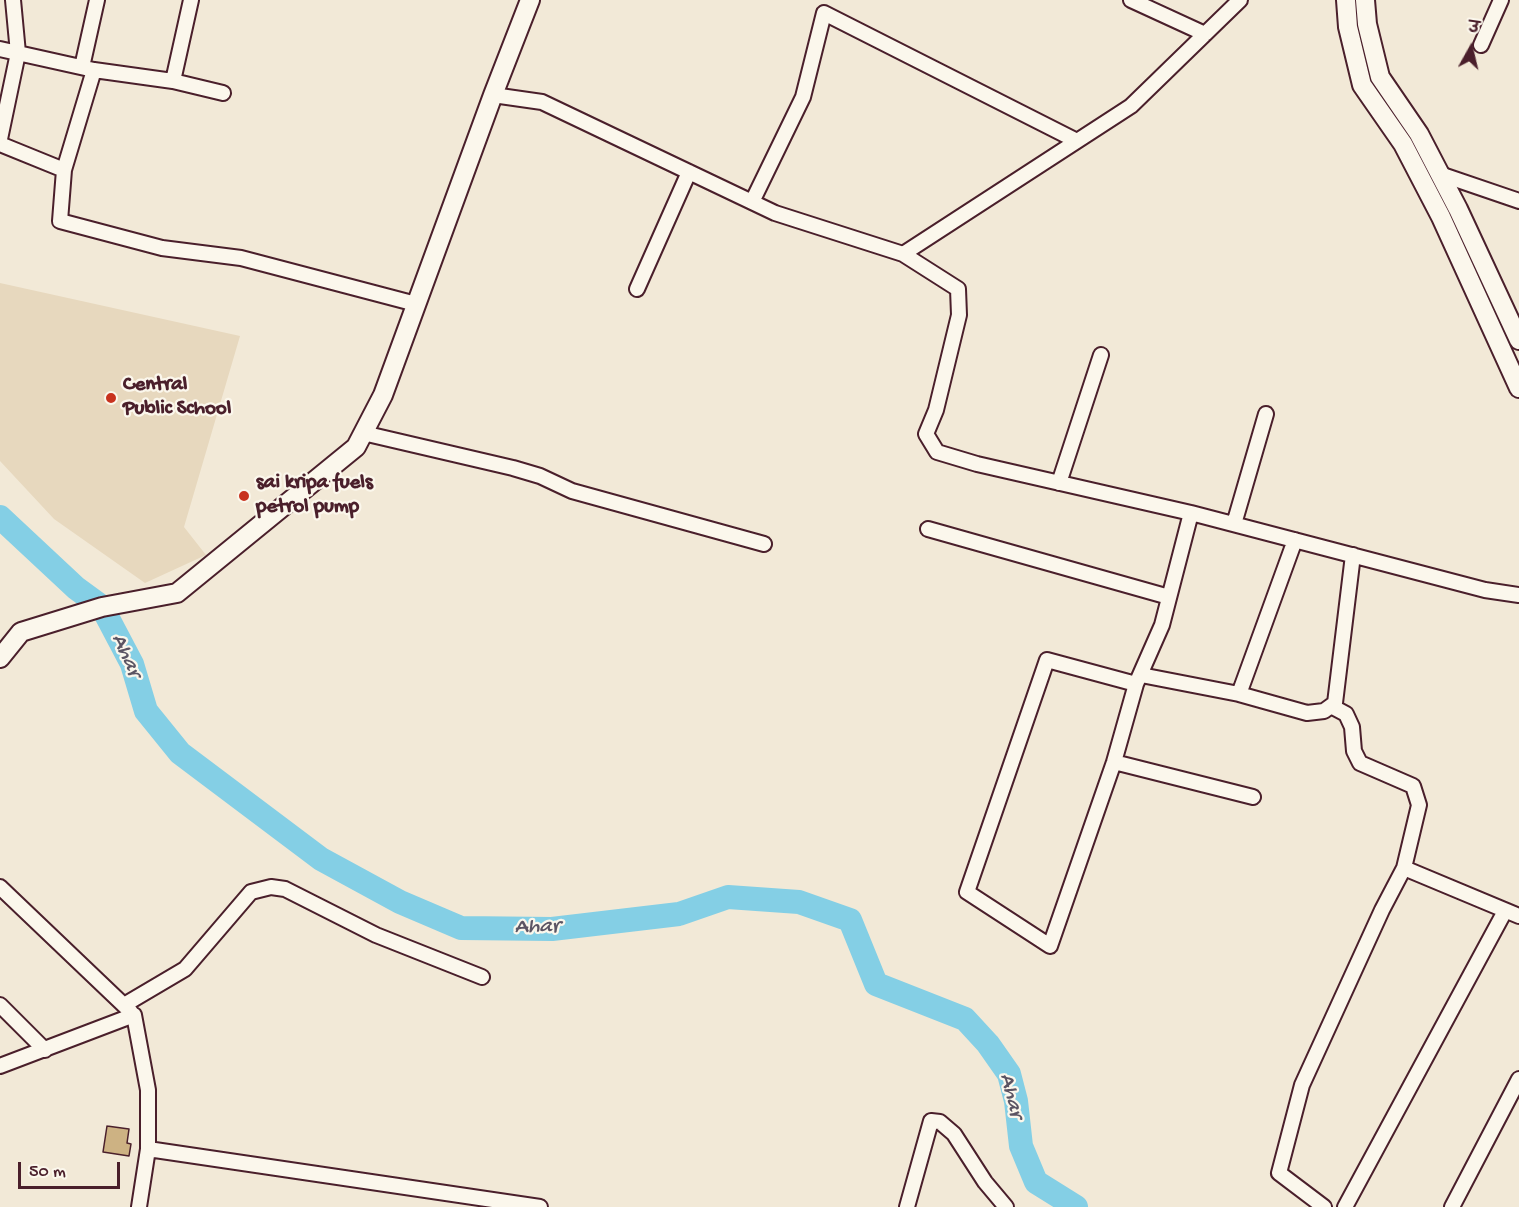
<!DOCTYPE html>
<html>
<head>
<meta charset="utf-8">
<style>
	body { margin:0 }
	#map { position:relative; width:1519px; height:1207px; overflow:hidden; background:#f2e9d7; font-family:"Gochi Hand","Playpen Sans Deva",sans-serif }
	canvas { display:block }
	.north { position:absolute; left:1441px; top:18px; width:60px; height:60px; -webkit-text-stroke:4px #fbf7ec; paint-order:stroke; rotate:8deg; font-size:16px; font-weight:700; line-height:24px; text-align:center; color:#4a1f2b }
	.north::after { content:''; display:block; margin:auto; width:21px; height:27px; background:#4a1f2b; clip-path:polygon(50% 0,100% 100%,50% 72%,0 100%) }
	.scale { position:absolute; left:18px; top:1162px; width:102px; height:27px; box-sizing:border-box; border:3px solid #4a1f2b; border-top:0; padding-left:8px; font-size:18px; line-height:21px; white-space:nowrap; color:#4a1f2b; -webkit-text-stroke:4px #fbf7ec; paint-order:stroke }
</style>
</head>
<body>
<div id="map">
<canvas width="1519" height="1207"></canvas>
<div class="north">उ</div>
<div class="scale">50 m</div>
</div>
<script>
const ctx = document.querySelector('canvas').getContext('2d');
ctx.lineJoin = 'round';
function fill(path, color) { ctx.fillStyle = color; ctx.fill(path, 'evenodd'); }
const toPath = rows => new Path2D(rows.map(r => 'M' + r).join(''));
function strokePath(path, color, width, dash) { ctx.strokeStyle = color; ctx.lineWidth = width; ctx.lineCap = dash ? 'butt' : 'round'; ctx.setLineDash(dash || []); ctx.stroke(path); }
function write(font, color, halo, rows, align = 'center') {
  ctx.font = font + ' "Gochi Hand",sans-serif'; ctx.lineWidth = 4.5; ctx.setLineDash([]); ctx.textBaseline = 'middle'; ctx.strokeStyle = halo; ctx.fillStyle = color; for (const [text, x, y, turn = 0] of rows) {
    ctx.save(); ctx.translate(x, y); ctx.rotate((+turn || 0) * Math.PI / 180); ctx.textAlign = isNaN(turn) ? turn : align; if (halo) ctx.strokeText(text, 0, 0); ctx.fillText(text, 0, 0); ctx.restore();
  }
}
fill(toPath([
	[0,283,240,336,184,527,206,555,145,583,54,519,0,461]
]), '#e7d8be');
strokePath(toPath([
	[0,517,76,588,102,607,132,664,146,711,180,753,321,859,400,902,461,928,552,929,679,914,728,897,799,902,850,920,876,984,965,1019,988,1044,1009,1074,1016,1101,1021,1146,1036,1182,1076,1207]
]), '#84cfe5', 24);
const building = toPath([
	[107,1126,129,1129,127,1143,131,1144,129,1156,103,1152,107,1126]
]);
fill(building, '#cdb283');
strokePath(building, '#4a1f2b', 1.5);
const street = toPath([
	[1131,0,1205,34],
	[1481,45,1501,0],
	[0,49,94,70,173,81,223,93],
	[82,67,97,0],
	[173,81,191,0],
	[493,95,542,102,775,213,903,254,1131,106,1240,0],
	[0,139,18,53,13,0],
	[0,144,64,170,60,221,162,248,241,258,416,304],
	[64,170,94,70],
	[1440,174,1519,201],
	[752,202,803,97,824,13,1077,141],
	[903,254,958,289,959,315,936,410,926,434,937,452,977,464,1191,513],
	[637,289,689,172],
	[363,433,513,468,540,476,572,491,764,544],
	[1059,483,1101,355],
	[1234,524,1266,414],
	[928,529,1169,597],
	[1141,675,1239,694,1307,713,1324,711,1335,703,1353,555],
	[1136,684,1047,660,967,892,1050,946,1114,762,1136,684,1162,625,1191,513,1485,590,1519,595],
	[1239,694,1295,540],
	[1114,762,1253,797],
	[1404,868,1519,916],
	[0,887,131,1012],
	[0,1005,45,1050],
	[124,1005,185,969,251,892,271,887,285,889,376,935,482,977],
	[0,1066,134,1015,148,1090,148,1149,139,1207],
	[148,1149,540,1207],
	[907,1207,931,1121,940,1122,954,1134,985,1182,1006,1207],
	[1324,1207,1279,1173,1302,1085,1382,910,1404,868,1419,805,1413,786,1360,763,1354,751,1352,727,1346,714,1331,706],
	[1345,1207,1505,911],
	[1452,1207,1519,1079]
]);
const secondary = toPath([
	[1346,0,1348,27,1362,85,1403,144,1441,217,1519,388],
	[1365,0,1367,24,1380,77,1419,134,1458,209,1519,340],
	[0,658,21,632,102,607,177,593,356,447,383,395,493,95,530,0]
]);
strokePath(street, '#4a1f2b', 18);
strokePath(secondary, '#4a1f2b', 22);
strokePath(street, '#fbf7ec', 14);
strokePath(secondary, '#fbf7ec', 18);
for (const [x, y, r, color] of [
	[111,398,6,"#c8321e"],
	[244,496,6,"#c8321e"]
]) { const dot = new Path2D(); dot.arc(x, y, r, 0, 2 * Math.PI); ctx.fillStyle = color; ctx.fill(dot); strokePath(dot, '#fbf7ec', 2); }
write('bold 21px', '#4a1f2b', '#fbf7ec', [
	["Central",123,386],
	["Public School",123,410],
	["sai kripa fuels",256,484],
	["petrol pump",256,508]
], 'left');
write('italic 22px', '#5b5463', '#fbf7ec', [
	["Ahar",125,656,66],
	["Ahar",537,928,-1],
	["Ahar",1010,1096,76]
]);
</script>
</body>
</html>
